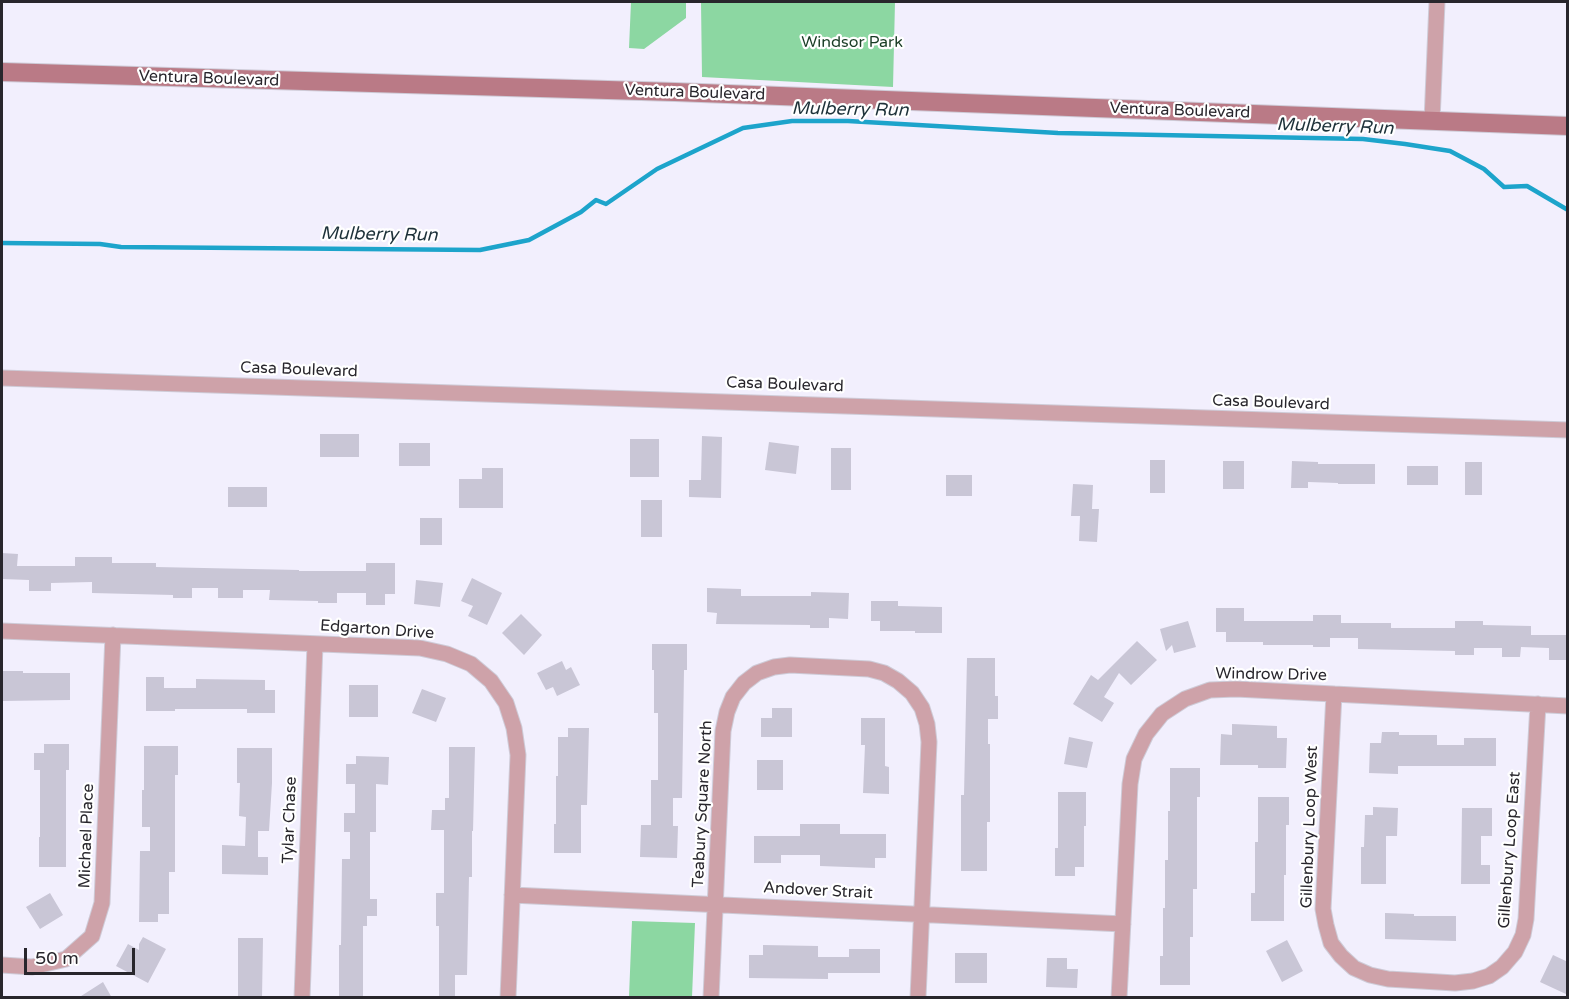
<!DOCTYPE html>
<html>
<head>
<meta charset="utf-8">
<style>
	body { margin:0 }
	#map { position:relative; width:1569px; height:999px; overflow:hidden; background:#f2effd; font-family:"Varela Round",sans-serif }
	canvas { display:block }
	.frame { position:absolute; inset:0; border:3px solid #28262c; pointer-events:none }
	.scale { position:absolute; left:24px; top:948px; width:111px; height:27px; box-sizing:border-box; border:3px solid #28262c; border-top:0; padding-left:8px; font-size:18px; line-height:21px; white-space:nowrap; color:#28262c; -webkit-text-stroke:4px #fff; paint-order:stroke }
</style>
</head>
<body>
<div id="map">
<canvas width="1569" height="999"></canvas>
<div class="frame"></div>
<div class="scale">50 m</div>
</div>
<script>
const ctx = document.querySelector('canvas').getContext('2d');
ctx.lineJoin = 'round';
function fill(path, color) { ctx.fillStyle = color; ctx.fill(path, 'evenodd'); }
const toPath = rows => new Path2D(rows.map(r => 'M' + r).join(''));
function strokePath(path, color, width, dash) { ctx.strokeStyle = color; ctx.lineWidth = width; ctx.lineCap = dash ? 'butt' : 'round'; ctx.setLineDash(dash || []); ctx.stroke(path); }
function write(font, color, halo, rows, align = 'center') {
  ctx.font = font + ' "Varela Round",sans-serif'; ctx.lineWidth = 4.5; ctx.setLineDash([]); ctx.textBaseline = 'middle'; ctx.strokeStyle = halo; ctx.fillStyle = color; for (const [text, x, y, turn = 0] of rows) {
    ctx.save(); ctx.translate(x, y); ctx.rotate((+turn || 0) * Math.PI / 180); ctx.textAlign = isNaN(turn) ? turn : align; if (halo) ctx.strokeText(text, 0, 0); ctx.fillText(text, 0, 0); ctx.restore();
  }
}
fill(toPath([
	[631,2,686,2,686,18,644,49,629,48],
	[701,2,895,2,893,87,702,77],
	[632,921,695,923,692,997,629,997]
]), '#8cd7a2');
strokePath(toPath([
	[2,243,100,244,121,247,480,250,529,240,581,212,596,200,606,204,657,169,743,128,792,121,848,121,1058,133,1363,139,1405,144,1450,151,1484,169,1504,187,1527,186,1568,210]
]), '#1da4cb', 4.5);
fill(toPath([
	[320,434,359,434,359,457,320,457],
	[702,436,722,437,721,498,689,497,689,480,701,480],
	[630,439,659,439,659,477,630,477],
	[769,442,799,446,796,474,765,470],
	[399,443,430,443,430,466,399,466],
	[831,448,851,448,851,490,831,490],
	[1150,460,1165,460,1165,493,1150,493],
	[1223,461,1244,461,1244,489,1223,489],
	[1292,461,1318,462,1318,464,1375,464,1375,484,1338,484,1338,483,1308,482,1308,488,1291,488],
	[1465,462,1482,462,1482,495,1465,495],
	[1407,466,1438,466,1438,485,1407,485],
	[482,468,503,468,503,508,459,508,459,479,482,479],
	[946,475,972,475,972,496,946,496],
	[1073,484,1093,485,1092,509,1099,509,1097,542,1079,541,1080,516,1071,516],
	[228,487,267,487,267,507,228,507],
	[641,500,662,500,662,537,641,537],
	[420,518,442,518,442,545,420,545],
	[2,553,18,554,17,566,75,566,75,557,112,557,112,563,156,563,156,567,299,570,299,571,366,571,366,563,395,563,395,594,385,594,385,605,366,605,366,593,337,593,337,603,318,603,318,601,269,600,270,590,243,590,243,598,218,598,218,588,192,588,192,598,173,598,173,595,92,593,92,582,51,583,51,591,29,591,29,580,2,579],
	[472,578,502,593,487,625,468,616,473,606,461,601],
	[416,580,443,583,440,607,414,604],
	[707,588,741,589,741,596,811,596,811,592,849,593,848,619,829,618,829,628,810,628,810,625,716,624,717,613,707,612],
	[871,601,898,601,898,606,942,607,942,633,915,633,915,631,880,631,880,621,871,621],
	[1216,608,1244,608,1244,621,1313,621,1313,615,1341,615,1341,623,1391,623,1391,628,1455,628,1455,621,1483,621,1483,625,1531,626,1531,635,1568,635,1568,660,1549,660,1549,648,1521,647,1520,657,1502,657,1502,648,1474,648,1474,655,1455,655,1455,651,1358,649,1358,638,1330,638,1330,647,1313,647,1313,645,1263,645,1263,642,1226,642,1226,632,1216,632],
	[521,614,542,635,524,655,502,633],
	[1188,621,1196,647,1174,653,1172,645,1166,651,1160,629],
	[1137,641,1157,660,1131,685,1119,673,1104,697,1114,703,1102,722,1073,704,1091,675,1098,680],
	[652,644,687,644,687,670,684,670,682,798,673,798,673,826,678,826,677,858,640,857,641,825,651,825,651,780,658,780,658,713,654,713,654,670,652,670],
	[967,658,995,658,995,696,998,696,998,719,988,719,988,744,990,744,990,822,987,822,987,871,961,871,961,795,964,795],
	[562,661,566,670,571,667,580,685,557,696,553,687,546,690,537,673],
	[2,671,23,671,23,673,70,673,70,700,2,701],
	[146,677,164,677,164,688,196,688,196,679,265,680,265,690,275,690,275,713,247,713,247,709,175,709,175,711,146,711],
	[349,685,378,685,378,717,349,717],
	[422,689,446,698,436,722,412,713],
	[772,708,792,708,792,737,761,737,761,718,772,718],
	[861,718,885,718,885,766,889,767,889,794,863,793,865,745,861,745],
	[1232,724,1277,726,1277,738,1287,738,1286,768,1258,768,1258,765,1220,765,1221,734,1232,735],
	[568,728,589,728,587,805,581,805,581,853,554,853,554,824,556,824,556,776,558,776,558,737,568,737],
	[1382,732,1399,732,1399,735,1437,735,1437,745,1464,745,1464,738,1496,738,1496,766,1398,766,1398,774,1369,773,1370,743,1381,743],
	[1069,737,1093,742,1087,768,1064,764],
	[44,744,69,744,69,770,66,770,66,867,39,867,39,837,40,837,40,770,34,770,34,753,44,753],
	[144,746,178,746,178,775,175,775,175,872,169,872,169,914,158,914,158,922,139,922,140,851,150,851,150,827,142,827,142,790,144,790],
	[449,747,475,747,473,831,472,831,472,877,469,877,467,975,455,975,455,998,439,998,439,926,436,926,436,893,444,893,444,830,431,830,432,810,445,810,445,798,449,798],
	[237,748,272,748,272,783,269,831,258,831,258,857,268,857,268,875,222,874,222,845,245,846,246,817,239,816,240,783,237,783],
	[356,756,389,757,388,785,376,784,376,832,370,832,370,899,377,899,377,916,367,916,367,926,363,926,363,998,339,998,339,945,341,945,342,859,350,859,350,832,344,832,344,813,355,813,355,784,346,784,346,764,356,764],
	[757,760,783,760,783,790,757,790],
	[1170,768,1200,768,1200,797,1197,797,1197,889,1193,889,1193,937,1190,937,1190,985,1160,985,1160,956,1163,956,1163,908,1165,908,1165,860,1168,860,1168,811,1170,811],
	[1058,792,1086,792,1086,826,1084,826,1084,867,1075,867,1075,876,1055,876,1055,848,1058,848],
	[1258,797,1289,797,1289,825,1286,825,1286,875,1284,875,1284,921,1251,921,1251,893,1255,893,1255,842,1258,842],
	[1373,807,1398,808,1397,836,1386,836,1386,884,1361,884,1361,847,1364,847,1365,815,1373,815],
	[1462,808,1492,808,1492,836,1481,836,1481,865,1490,865,1490,884,1461,884],
	[800,824,840,824,840,834,886,834,886,858,875,858,875,868,820,866,820,855,781,855,781,863,754,863,754,836,800,836],
	[50,893,63,915,40,929,26,907],
	[1385,913,1414,914,1414,916,1456,916,1456,941,1385,939],
	[143,937,166,949,148,983,116,966,128,944,139,950,139,944],
	[238,938,263,938,262,998,238,998],
	[1287,940,1303,971,1282,982,1266,951],
	[763,945,818,946,818,957,849,957,849,949,880,949,880,973,828,973,828,979,749,978,749,955,763,955],
	[955,953,987,953,987,983,955,983],
	[1553,955,1568,962,1568,995,1540,982],
	[1047,958,1067,958,1067,969,1078,969,1077,988,1046,987],
	[103,982,112,998,78,998]
]), '#c9c6d6');
const street = toPath([
	[1432,121,1437,2],
	[2,378,1568,430],
	[2,631,420,648,447,654,471,664,491,681,506,703,514,728,518,755,508,998],
	[1334,694,1323,909,1326,925,1331,943,1341,956,1354,968,1370,975,1388,979,1455,983,1473,981,1489,976,1502,967,1515,952,1523,935,1526,919,1538,704],
	[512,895,1123,924],
	[2,965,32,967,66,959,92,936,102,903,113,635],
	[302,998,315,644],
	[711,998,723,731,727,712,733,697,744,683,757,673,774,667,790,665,869,669,884,673,898,681,912,693,922,708,927,724,929,742,918,998],
	[1119,998,1130,784,1134,759,1146,734,1162,714,1185,699,1210,690,1236,689,1568,706]
]);
const secondary = toPath([
	[2,72,675,92,1568,126]
]);
strokePath(street, '#cecbd7', 17);
strokePath(secondary, '#cecbd7', 20);
strokePath(street, '#cea2a9', 15);
strokePath(secondary, '#ba7a86', 18);
write('16px', '#183c24', '#fff', [
	["Windsor Park",852,43]
]);
write('16px', '#28262c', '#fff', [
	["Ventura Boulevard",209,79,2],
	["Ventura Boulevard",695,93,2],
	["Ventura Boulevard",1180,111,2],
	["Casa Boulevard",299,370,2],
	["Casa Boulevard",785,385,2],
	["Casa Boulevard",1271,403,2],
	["Edgarton Drive",377,630,4],
	["Windrow Drive",1271,675,1],
	["Teabury Square North",703,804,-87],
	["Tylar Chase",290,820,-88],
	["Gillenbury Loop West",1310,827,-88],
	["Michael Place",87,836,-88],
	["Gillenbury Loop East",1510,850,-86],
	["Andover Strait",818,891,3]
]);
write('italic 18px', '#1e323a', '#fff', [
	["Mulberry Run",850,110,1],
	["Mulberry Run",1335,127,2],
	["Mulberry Run",379,235,1]
]);
</script>
</body>
</html>
